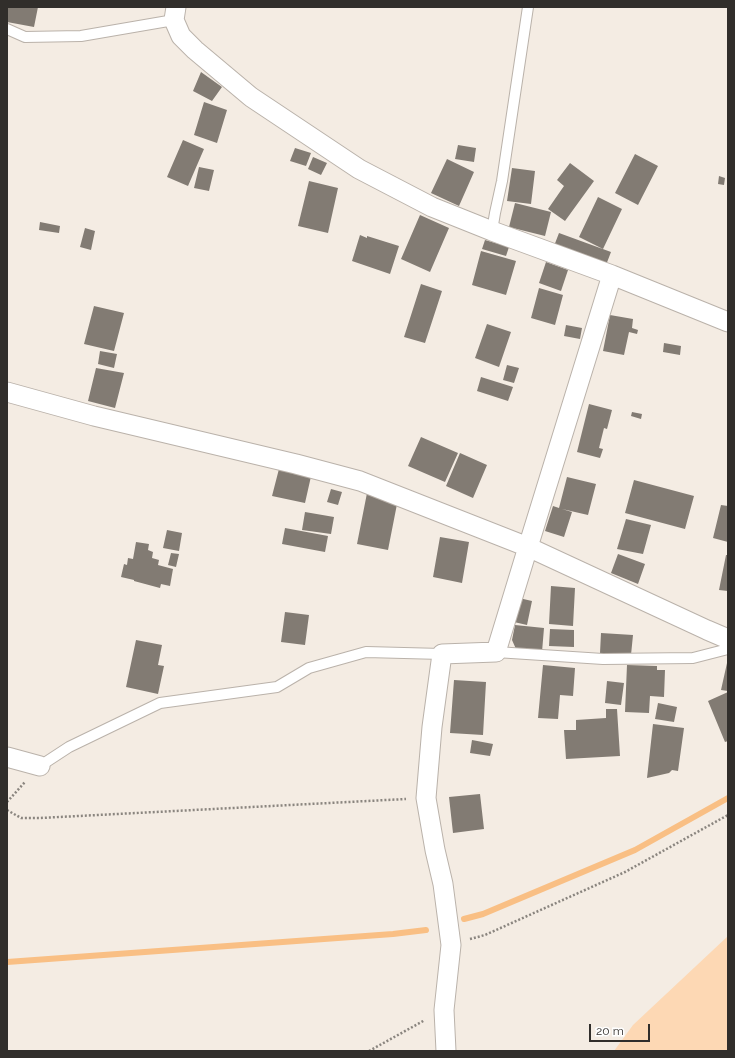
<!DOCTYPE html>
<html>
<head>
<meta charset="utf-8">
<style>
	body { margin:0 }
	#map { position:relative; width:735px; height:1058px; overflow:hidden; background:#f4ece3; font-family:Raleway,sans-serif }
	canvas { display:block }
	.frame { position:absolute; inset:0; border:8px solid #312e2b; pointer-events:none }
	.scale { position:absolute; left:589px; top:1024px; width:61px; height:18px; box-sizing:border-box; border:2px solid #312e2b; border-top:0; padding-left:5px; font-size:12px; line-height:14px; white-space:nowrap; color:#312e2b; -webkit-text-stroke:3px #fff; paint-order:stroke }
</style>
</head>
<body>
<div id="map">
<canvas width="735" height="1058"></canvas>
<div class="frame"></div>
<div class="scale">20 m</div>
</div>
<script>
const ctx = document.querySelector('canvas').getContext('2d');
ctx.lineJoin = 'round';
function fill(path, color) { ctx.fillStyle = color; ctx.fill(path, 'evenodd'); }
const toPath = rows => new Path2D(rows.map(r => 'M' + r).join(''));
function strokePath(path, color, width, dash) { ctx.strokeStyle = color; ctx.lineWidth = width; ctx.lineCap = dash ? 'butt' : 'round'; ctx.setLineDash(dash || []); ctx.stroke(path); }
fill(toPath([
	[728,936,728,1051,614,1051,633,1025]
]), '#fdd8b4');
strokePath(toPath([
	[464,919,483,914,635,850,728,798],
	[7,962,393,934,426,930]
]), '#f9bf84', 6);
fill(toPath([
	[7,7,38,7,34,27,7,22],
	[201,72,222,87,212,101,193,91],
	[204,102,227,110,217,143,194,135],
	[183,140,204,149,188,186,167,177],
	[458,145,476,148,474,162,455,159],
	[295,148,311,153,306,166,290,161],
	[635,154,658,166,638,205,615,193],
	[313,157,327,163,321,175,308,169],
	[447,159,474,172,459,206,431,193],
	[570,163,594,181,565,221,548,209,564,186,557,180],
	[199,167,214,170,209,191,194,188],
	[512,168,535,171,531,204,507,201],
	[719,176,725,178,724,185,718,184],
	[309,181,338,188,328,233,298,226],
	[598,197,622,209,603,249,579,237],
	[515,203,551,212,545,236,509,227],
	[420,215,449,228,430,272,401,259],
	[40,222,60,226,59,233,39,230],
	[85,228,95,231,91,250,80,247],
	[559,233,611,252,606,265,554,246],
	[360,235,367,238,367,236,399,246,390,274,352,261],
	[485,240,509,247,506,256,482,249],
	[481,251,516,261,506,295,472,285],
	[546,262,568,270,561,291,539,283],
	[421,284,442,291,425,343,404,337],
	[539,288,563,295,555,325,531,318],
	[94,306,124,313,114,351,84,344],
	[610,315,633,319,632,328,638,330,637,334,629,332,624,355,603,351],
	[487,324,511,332,499,367,475,358],
	[566,325,582,328,580,339,564,336],
	[664,343,681,346,680,355,663,352],
	[100,351,117,354,114,368,98,364],
	[507,365,519,368,514,383,503,380],
	[96,368,124,373,115,408,88,401],
	[481,377,513,387,508,401,477,391],
	[589,404,612,410,607,429,604,428,599,448,603,449,600,458,577,452],
	[632,412,642,414,641,419,631,416],
	[421,437,458,453,445,482,408,466],
	[460,453,487,465,473,498,446,486],
	[280,465,312,472,305,503,272,496],
	[567,477,596,484,588,515,562,509,572,512,564,537,545,531,553,506,559,508],
	[634,480,694,496,685,529,625,513],
	[331,489,342,492,338,505,327,502],
	[367,493,398,499,388,550,357,544],
	[721,505,728,506,728,542,713,538],
	[305,512,334,517,331,534,302,530],
	[626,519,651,525,643,554,617,549],
	[285,528,328,536,325,552,282,544],
	[167,530,182,533,179,551,163,548],
	[440,537,469,542,462,583,433,577],
	[136,542,149,544,148,550,153,552,152,558,159,560,158,565,173,569,170,586,161,584,160,588,134,581,134,580,121,577,124,564,127,565,128,558,133,559],
	[171,553,179,554,176,567,168,565],
	[618,554,645,564,638,584,611,573],
	[726,555,728,555,728,591,719,590],
	[551,586,575,588,573,626,549,624],
	[519,598,532,601,527,625,514,622],
	[285,612,309,615,305,645,281,642],
	[515,625,544,628,542,652,516,649,512,640],
	[550,629,574,630,574,647,549,646],
	[601,633,633,635,631,655,600,653],
	[136,640,162,645,158,665,164,666,158,694,126,687],
	[727,663,728,663,728,691,721,690],
	[543,665,575,668,573,696,560,695,558,719,538,718],
	[627,665,657,666,657,670,665,670,664,697,650,696,649,713,625,712],
	[454,680,486,682,483,735,450,733],
	[607,681,624,683,621,705,605,703],
	[728,692,728,741,725,742,708,701],
	[658,703,677,707,674,722,655,719],
	[606,709,617,709,620,756,566,759,564,730,576,730,576,720,606,718],
	[653,724,684,728,678,771,672,770,669,773,647,778],
	[472,740,493,744,490,756,470,753],
	[480,794,484,829,453,833,449,797]
]), '#827b73');
const service = toPath([
	[7,29,25,37,81,36,174,20],
	[492,231,495,213,502,181,528,7],
	[496,652,603,659,693,658,728,649],
	[40,766,69,747,160,703,277,687,309,668,366,652,442,654]
]);
const minor = toPath([
	[176,7,174,20,181,36,195,50,251,97,359,169,432,207,492,231,612,275,728,322],
	[7,392,94,416,296,464,360,481,528,547,707,630,728,639],
	[7,757,40,766],
	[446,1051,444,1010,451,945,443,884,435,850,426,798,432,727,442,654,496,652,528,547,612,275]
]);
strokePath(service, '#bab2aa', 12);
strokePath(minor, '#bab2aa', 21);
strokePath(toPath([
	[7,802,25,782],
	[7,810,21,818,40,818,406,799],
	[470,939,485,935,625,872,728,815],
	[369,1051,425,1020]
]), '#8a857f', 2.5, [2, 2]);
strokePath(service, '#fff', 10);
strokePath(minor, '#fff', 19);
</script>
</body>
</html>
